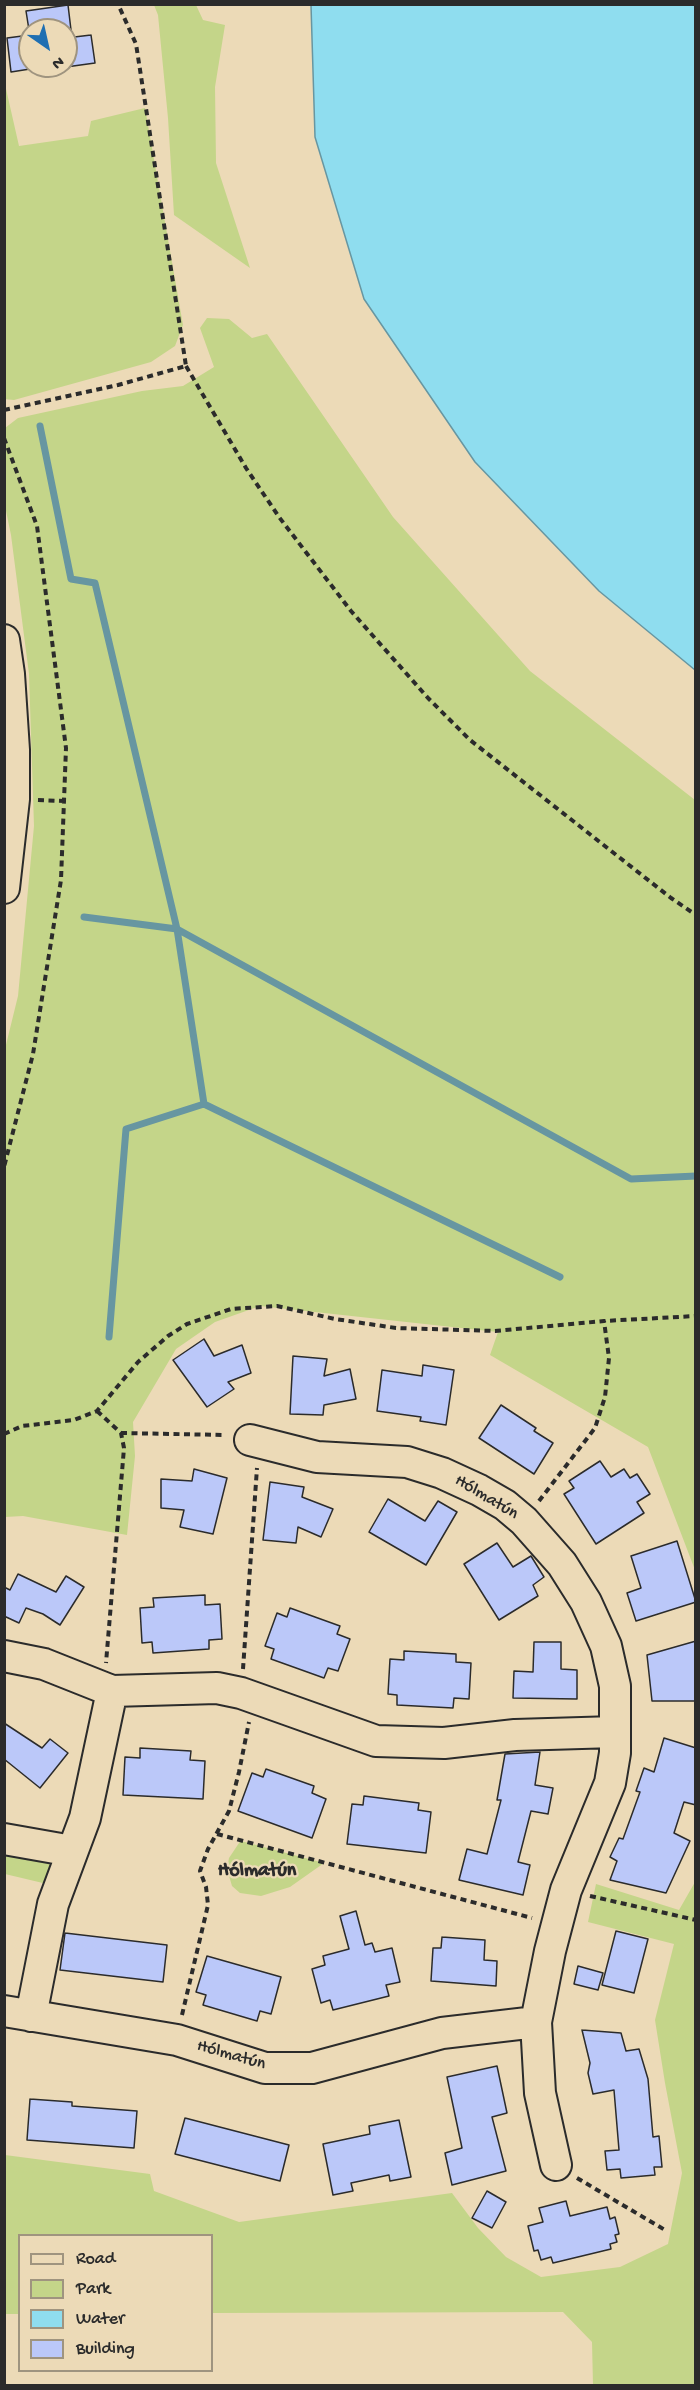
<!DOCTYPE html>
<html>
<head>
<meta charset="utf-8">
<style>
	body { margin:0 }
	#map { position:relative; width:700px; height:2390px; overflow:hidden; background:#ecdab7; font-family:"Gochi Hand",sans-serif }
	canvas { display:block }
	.frame { position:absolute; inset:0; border:6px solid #2b2b2b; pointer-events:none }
	.legend { position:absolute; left:18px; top:2234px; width:195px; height:138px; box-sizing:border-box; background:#ecdab7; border:2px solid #9f947f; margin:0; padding:8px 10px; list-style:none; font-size:18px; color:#2b2b2b }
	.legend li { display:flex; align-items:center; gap:12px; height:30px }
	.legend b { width:30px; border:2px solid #9f947f }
	.north { position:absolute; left:18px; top:18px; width:60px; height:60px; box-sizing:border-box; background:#ecdab7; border:2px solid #9f947f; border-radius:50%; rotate:146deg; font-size:16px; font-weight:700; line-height:24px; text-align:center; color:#2b2b2b }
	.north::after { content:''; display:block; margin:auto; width:21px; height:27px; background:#1f6fb2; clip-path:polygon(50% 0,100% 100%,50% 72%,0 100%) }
</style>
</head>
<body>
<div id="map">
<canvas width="700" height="2390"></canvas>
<div class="frame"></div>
<ul class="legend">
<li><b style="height:8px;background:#ecdab7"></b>Road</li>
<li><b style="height:16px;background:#c4d589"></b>Park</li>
<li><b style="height:16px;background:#8fddef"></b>Water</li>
<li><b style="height:16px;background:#bbc8f9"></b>Building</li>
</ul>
<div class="north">N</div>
</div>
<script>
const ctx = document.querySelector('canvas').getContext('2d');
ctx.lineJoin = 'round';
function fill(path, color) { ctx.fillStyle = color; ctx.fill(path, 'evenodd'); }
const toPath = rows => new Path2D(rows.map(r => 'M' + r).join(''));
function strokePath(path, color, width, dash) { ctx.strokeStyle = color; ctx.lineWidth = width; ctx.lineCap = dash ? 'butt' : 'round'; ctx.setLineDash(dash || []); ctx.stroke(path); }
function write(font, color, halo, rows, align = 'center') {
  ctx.font = font + ' "Gochi Hand",sans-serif'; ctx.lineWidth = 4.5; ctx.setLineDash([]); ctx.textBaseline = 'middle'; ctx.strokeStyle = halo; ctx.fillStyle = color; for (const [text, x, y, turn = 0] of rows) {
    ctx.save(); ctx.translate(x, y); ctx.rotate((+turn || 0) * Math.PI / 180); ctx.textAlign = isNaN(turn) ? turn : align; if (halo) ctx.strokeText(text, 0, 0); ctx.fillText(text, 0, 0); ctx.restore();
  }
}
fill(toPath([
	[154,5,196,5,203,20,225,25,215,87,216,163,250,268,174,215,168,118,158,15],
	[4,80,19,146,88,136,91,121,145,108,183,325,175,346,151,362,14,400,4,399],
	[207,318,229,319,252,338,267,334,393,517,530,671,695,800,695,1570,648,1447,490,1355,498,1332,260,1306,215,1322,176,1349,133,1422,135,1456,127,1535,23,1516,5,1517,4,1053,18,996,34,826,29,674,11,535,5,506,5,428,18,418,142,391,183,386,214,367,200,328],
	[241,1840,241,1841,324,1863,290,1887,261,1896,240,1893,232,1886,227,1869,229,1858],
	[5,1852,51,1862,47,1884,5,1874],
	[695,1882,695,2385,593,2385,592,2342,563,2312,212,2313,212,2236,20,2236,19,2314,5,2314,5,2155,150,2174,154,2191,239,2222,452,2193,478,2228,506,2257,541,2277,620,2267,668,2244,682,2173,665,2083,655,2020,674,1944,588,1922,596,1884,679,1910]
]), '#c4d589');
const water = toPath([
	[311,5,695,5,695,670,599,591,475,462,364,299,315,137,311,5]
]);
fill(water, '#8fddef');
strokePath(water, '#6796a1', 1.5);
strokePath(toPath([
	[40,426,71,579,95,583,177,929,204,1104,560,1277],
	[84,917,177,929,631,1179,696,1176],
	[109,1337,126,1129,204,1104]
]), '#6796a1', 7);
const building = toPath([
	[68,5,71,30,29,30,26,11,68,5],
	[30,35,30,69,11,72,7,38,30,35],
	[91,35,95,63,66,67,66,38,91,35],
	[204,1339,214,1356,242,1345,251,1373,228,1382,234,1389,207,1407,173,1360,204,1339],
	[293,1356,327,1359,324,1376,350,1369,356,1399,324,1405,323,1415,290,1414,293,1356],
	[423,1365,454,1370,446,1425,420,1421,421,1417,377,1411,382,1370,422,1376,423,1365],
	[501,1405,536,1428,534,1431,553,1443,534,1474,479,1438,501,1405],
	[600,1461,611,1477,624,1469,630,1478,637,1474,650,1494,637,1502,644,1513,596,1544,564,1494,574,1488,569,1481,600,1461],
	[194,1469,227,1478,213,1534,180,1527,184,1510,161,1508,161,1479,192,1481,194,1469],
	[270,1482,304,1487,302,1497,333,1509,321,1537,298,1527,296,1543,263,1540,270,1482],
	[388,1499,425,1521,438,1501,457,1512,426,1565,369,1532,388,1499],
	[677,1541,696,1602,636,1621,627,1593,641,1588,631,1556,677,1541],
	[497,1543,513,1567,531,1556,544,1577,533,1585,538,1596,499,1620,464,1564,497,1543],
	[18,1574,56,1592,66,1576,84,1587,60,1625,43,1614,26,1608,19,1623,4,1616,4,1587,10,1590,18,1574],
	[205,1595,205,1605,220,1604,222,1639,209,1640,209,1649,153,1653,152,1642,142,1643,140,1608,154,1607,153,1598,205,1595],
	[290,1608,340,1626,337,1634,350,1639,338,1671,328,1668,324,1678,271,1659,274,1649,265,1646,277,1613,287,1617,290,1608],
	[696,1641,696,1701,652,1701,647,1655,696,1641],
	[534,1642,561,1642,561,1669,577,1670,577,1699,513,1698,514,1671,533,1672,534,1642],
	[404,1651,456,1654,456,1662,471,1663,469,1699,454,1698,453,1708,397,1705,397,1695,388,1694,390,1659,404,1660,404,1651],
	[4,1723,42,1748,50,1739,68,1753,40,1788,4,1759,4,1723],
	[664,1738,696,1748,696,1805,684,1802,674,1833,690,1841,666,1893,610,1880,617,1861,610,1857,619,1838,623,1839,640,1792,636,1791,644,1768,654,1772,664,1738],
	[140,1748,191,1751,190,1760,205,1761,203,1799,123,1795,125,1757,140,1758,140,1748],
	[540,1752,535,1785,553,1788,548,1814,531,1811,518,1862,530,1865,523,1895,459,1880,467,1849,487,1854,501,1800,497,1800,505,1754,540,1752],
	[266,1769,314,1786,312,1793,326,1799,312,1838,238,1811,252,1773,263,1777,266,1769],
	[364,1796,419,1803,418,1810,431,1812,426,1853,347,1844,352,1804,363,1805,364,1796],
	[356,1911,365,1945,372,1943,375,1952,392,1948,400,1982,386,1985,389,1996,333,2010,330,2000,321,2003,312,1969,325,1965,323,1956,349,1949,340,1916,356,1911],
	[616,1931,648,1939,634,1993,602,1985,616,1931],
	[65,1933,167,1945,163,1982,60,1970,65,1933],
	[442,1937,485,1940,484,1960,497,1961,496,1986,431,1981,433,1948,441,1948,442,1937],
	[207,1956,281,1977,271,2014,260,2011,257,2021,203,2005,206,1995,196,1992,207,1956],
	[578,1966,603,1973,598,1990,574,1984,578,1966],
	[582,2030,621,2033,626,2051,639,2049,648,2079,653,2137,659,2136,662,2167,654,2167,655,2175,621,2178,620,2169,607,2170,605,2151,619,2150,614,2090,593,2094,588,2073,590,2063,582,2030],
	[497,2066,507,2113,492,2117,506,2171,452,2185,445,2153,462,2148,447,2077,497,2066],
	[30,2099,72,2102,72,2106,137,2111,134,2148,27,2140,30,2099],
	[185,2118,289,2145,280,2181,175,2154,185,2118],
	[399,2120,411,2177,390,2181,389,2175,351,2183,353,2191,333,2195,323,2144,370,2134,369,2126,399,2120],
	[487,2191,506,2202,492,2228,472,2218,487,2191],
	[566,2201,570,2216,607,2207,610,2219,615,2217,619,2234,615,2235,617,2242,610,2244,611,2249,553,2263,551,2257,541,2260,538,2250,534,2251,528,2226,543,2222,539,2208,566,2201]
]);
fill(building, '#bbc8f9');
strokePath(building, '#2b2b2b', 1.5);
const minor = toPath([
	[4,640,9,674,14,750,14,799,4,888],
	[250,1440,317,1457,407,1462,442,1473,479,1490,505,1505,524,1521,562,1564,586,1602,606,1646,615,1686,615,1753,610,1783,566,1890,550,1951,536,2022,540,2093,556,2165],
	[4,1656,44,1664,112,1691,217,1688,241,1693,376,1741,444,1743,515,1735,615,1732],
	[4,1839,72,1851],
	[4,2011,177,2040,265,2068,312,2068,442,2033,536,2022],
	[31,2016,53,1904,85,1818,112,1691]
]);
strokePath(minor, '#2b2b2b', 34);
strokePath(toPath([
	[186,366,246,468,279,517,351,611,428,698,470,740,671,898,696,915],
	[4,410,118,385,186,366,136,44,118,4],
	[4,438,37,526,66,748,61,880,33,1054,4,1167],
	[38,800,64,801],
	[97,1411,121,1433,124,1448,106,1663],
	[121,1433,225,1435],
	[4,1434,22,1426,74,1420,97,1411,138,1362,168,1336,187,1324,231,1309,277,1306,335,1319,396,1328,495,1331,604,1321,696,1316],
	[539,1501,595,1428,605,1397,609,1358,604,1321],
	[243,1669,257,1468],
	[217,1834,532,1918],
	[590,1896,696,1920],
	[182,2015,208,1905,206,1887,200,1871,208,1849,229,1811,239,1772,249,1722],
	[577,2178,665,2230]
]), '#2b2b2b', 4, [6, 4.5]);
strokePath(minor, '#ecdab7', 30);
write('18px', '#2b2b2b', '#ecdab7', [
	["Hólmatún",486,1498,31],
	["Hólmatún",231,2056,16]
]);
write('bold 20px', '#2b2b2b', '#ecdab7', [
	["Hólmatún",257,1872]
]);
</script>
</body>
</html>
